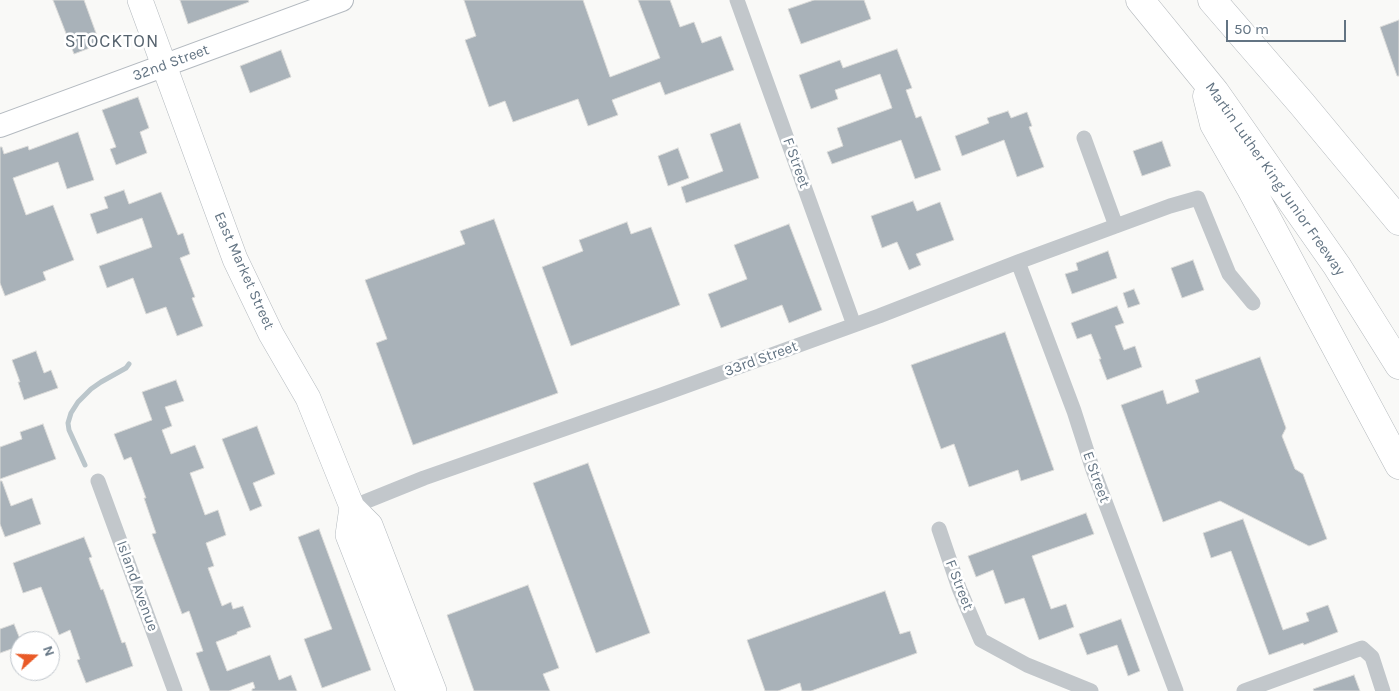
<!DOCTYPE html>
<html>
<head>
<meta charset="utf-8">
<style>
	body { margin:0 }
	#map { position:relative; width:1399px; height:691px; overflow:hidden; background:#f9f9f7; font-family:Karla,sans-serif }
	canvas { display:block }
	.north { position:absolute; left:10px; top:631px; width:50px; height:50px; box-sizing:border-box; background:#fff; border:1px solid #c1c7cd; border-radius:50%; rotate:70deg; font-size:14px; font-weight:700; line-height:20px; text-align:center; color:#637483 }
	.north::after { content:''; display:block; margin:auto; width:18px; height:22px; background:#e95a27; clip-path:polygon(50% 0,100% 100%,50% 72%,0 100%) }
	.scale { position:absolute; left:1226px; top:20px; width:120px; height:22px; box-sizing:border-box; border:2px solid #637483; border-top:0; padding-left:6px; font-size:15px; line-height:18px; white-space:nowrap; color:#637483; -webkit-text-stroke:4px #fff; paint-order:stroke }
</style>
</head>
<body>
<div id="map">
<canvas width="1399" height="691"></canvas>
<div class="north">N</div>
<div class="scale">50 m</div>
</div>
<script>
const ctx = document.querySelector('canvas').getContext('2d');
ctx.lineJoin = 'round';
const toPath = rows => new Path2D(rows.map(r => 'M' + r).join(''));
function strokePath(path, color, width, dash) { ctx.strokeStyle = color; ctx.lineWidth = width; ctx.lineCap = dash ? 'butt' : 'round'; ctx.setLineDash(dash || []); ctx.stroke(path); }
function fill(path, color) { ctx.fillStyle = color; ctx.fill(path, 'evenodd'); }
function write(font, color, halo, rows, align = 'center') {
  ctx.font = font + ' Karla,sans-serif'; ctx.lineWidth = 5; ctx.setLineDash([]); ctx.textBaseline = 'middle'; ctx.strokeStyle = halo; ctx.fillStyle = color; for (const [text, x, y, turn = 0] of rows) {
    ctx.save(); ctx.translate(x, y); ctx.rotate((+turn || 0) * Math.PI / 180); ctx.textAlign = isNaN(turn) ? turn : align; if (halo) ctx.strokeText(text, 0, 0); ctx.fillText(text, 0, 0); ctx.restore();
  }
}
strokePath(toPath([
	[85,465,69,430,68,423,71,413,78,402,91,389,101,382,126,368,129,364]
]), '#bbc6cb', 5);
const building = toPath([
	[53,0,84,0,100,44,74,54,53,0],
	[180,0,248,0,249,2,188,24,180,0],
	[464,0,583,0,610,77,660,58,638,0,670,0,680,27,694,22,702,43,721,36,734,70,665,95,660,82,612,100,618,115,588,126,578,99,513,122,505,101,489,107,465,40,476,36,464,0],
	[814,0,864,0,871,19,801,44,788,9,814,0],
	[1399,20,1399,76,1397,76,1380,27,1399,20],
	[897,49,912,88,906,90,916,118,921,116,941,170,915,179,901,140,832,164,827,152,843,146,837,128,892,108,880,74,835,90,838,99,811,109,799,75,840,60,843,68,897,49],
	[281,50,291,77,250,93,240,66,281,50],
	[138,97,149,128,140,132,147,153,116,165,110,149,116,147,102,110,138,97],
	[1008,111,1011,118,1027,112,1032,126,1029,127,1044,167,1017,177,1004,140,962,156,955,136,989,123,987,118,1008,111],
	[740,123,759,178,686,203,681,187,723,171,710,134,740,123],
	[78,132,94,180,67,189,58,162,13,178,26,215,53,205,74,260,43,272,46,280,5,296,0,283,0,147,2,147,4,154,28,146,29,150,78,132],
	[1162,141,1171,166,1142,176,1133,151,1162,141],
	[678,148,689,178,668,186,658,156,678,148],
	[124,190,129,204,161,192,178,235,183,233,190,254,180,258,195,297,192,298,203,326,177,336,166,307,146,314,133,278,107,288,99,266,152,247,142,218,97,234,90,214,108,208,104,197,124,190],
	[913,201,917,211,940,202,954,240,916,254,921,265,909,270,897,242,882,248,871,216,913,201],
	[494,219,558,393,413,445,376,343,387,339,365,280,465,244,460,231,494,219],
	[627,222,631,234,651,227,680,305,571,346,542,267,583,251,579,240,627,222],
	[789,224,822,310,789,323,782,305,721,328,708,294,747,279,734,245,789,224],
	[1108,251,1117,278,1072,294,1065,274,1078,270,1076,263,1108,251],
	[1193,260,1204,290,1182,298,1171,268,1193,260],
	[1134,289,1140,304,1128,308,1123,293,1134,289],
	[1117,306,1124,323,1115,326,1124,350,1135,346,1142,367,1107,380,1099,359,1101,359,1091,334,1077,339,1071,323,1117,306],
	[1005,332,1054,470,1021,481,1018,470,969,487,954,444,941,449,911,365,1005,332],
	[36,351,44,373,51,370,58,388,24,400,18,382,20,382,12,360,36,351],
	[1260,357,1286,428,1282,436,1295,469,1303,474,1327,539,1309,546,1220,501,1163,522,1121,405,1163,390,1167,404,1199,392,1195,380,1260,357],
	[176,380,184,401,165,407,172,426,162,430,171,454,195,445,204,468,190,473,205,515,218,510,226,535,206,543,214,566,208,568,222,606,231,602,233,609,243,606,251,627,237,632,237,634,216,642,227,671,270,655,279,680,291,675,297,691,252,691,252,689,255,688,253,682,229,691,210,691,196,653,203,651,189,611,182,614,152,534,156,533,144,498,146,498,131,457,124,460,114,434,152,420,142,392,176,380],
	[43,424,56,459,0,479,0,447,22,439,20,432,43,424],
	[257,426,275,474,253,483,262,506,250,511,222,439,257,426],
	[588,463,650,633,596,653,533,483,588,463],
	[0,481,2,481,11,506,32,498,41,524,5,537,0,524,0,481],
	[1086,513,1094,534,1032,556,1051,609,1066,604,1074,627,1039,640,1024,598,1005,604,993,570,976,577,968,556,1086,513],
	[1243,519,1283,630,1309,621,1306,613,1328,605,1338,632,1304,645,1303,643,1269,655,1231,551,1211,558,1203,533,1243,519],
	[319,529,371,670,322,688,304,639,332,629,298,537,319,529],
	[84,537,92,557,89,558,101,590,103,589,122,643,125,642,133,666,86,683,77,660,80,659,70,630,59,635,41,587,23,593,13,563,84,537],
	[528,585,559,668,543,674,550,691,474,691,447,615,528,585],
	[885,591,900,634,910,631,917,653,811,691,802,691,800,683,778,691,765,691,747,640,885,591],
	[1121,619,1140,671,1128,676,1117,645,1087,655,1079,634,1121,619],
	[14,624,20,639,20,646,0,653,0,629,14,624],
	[1354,675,1360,691,1314,691,1313,689,1354,675]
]);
fill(building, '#a9b2b9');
strokePath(building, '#dbdbd9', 1);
const secondary = toPath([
	[0,126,342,0]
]);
const primary = toPath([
	[140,0,235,259,271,334,308,398,352,507,370,525,434,691],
	[352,507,348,535,409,691]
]);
const motorway = toPath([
	[1140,0,1215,92,1337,266,1399,365],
	[1212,0,1302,104,1399,221],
	[1207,96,1214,124,1250,187,1399,465]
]);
strokePath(secondary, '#b4bac0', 24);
strokePath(primary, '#b3b9be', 26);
strokePath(motorway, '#b3b8bc', 29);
strokePath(toPath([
	[737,0,854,325],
	[1084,138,1116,226],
	[1018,262,1074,411,1092,467,1176,691],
	[98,481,175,691],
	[352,507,424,478,661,395,879,316,1018,262,1170,206,1198,198,1229,274,1253,303],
	[939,529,959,588,981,640,1027,665,1091,691],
	[1244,691,1362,648,1372,657,1383,691]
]), '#c2c7cb', 15);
strokePath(secondary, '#fff', 22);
strokePath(primary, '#fff', 25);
strokePath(motorway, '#fff', 28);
write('15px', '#637483', '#fff', [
	["32nd Street",171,63,-20],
	["F Street",796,163,70],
	["Martin Luther King Junior Freeway",1275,179,55],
	["East Market Street",244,271,66],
	["33rd Street",761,359,-20],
	["E Street",1096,477,70],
	["F Street",959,585,69],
	["Island Avenue",137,586,70]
]);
ctx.letterSpacing = '1px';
write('18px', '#55626d', '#fff', [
	["STOCKTON",112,42]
]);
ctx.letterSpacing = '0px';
</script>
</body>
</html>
